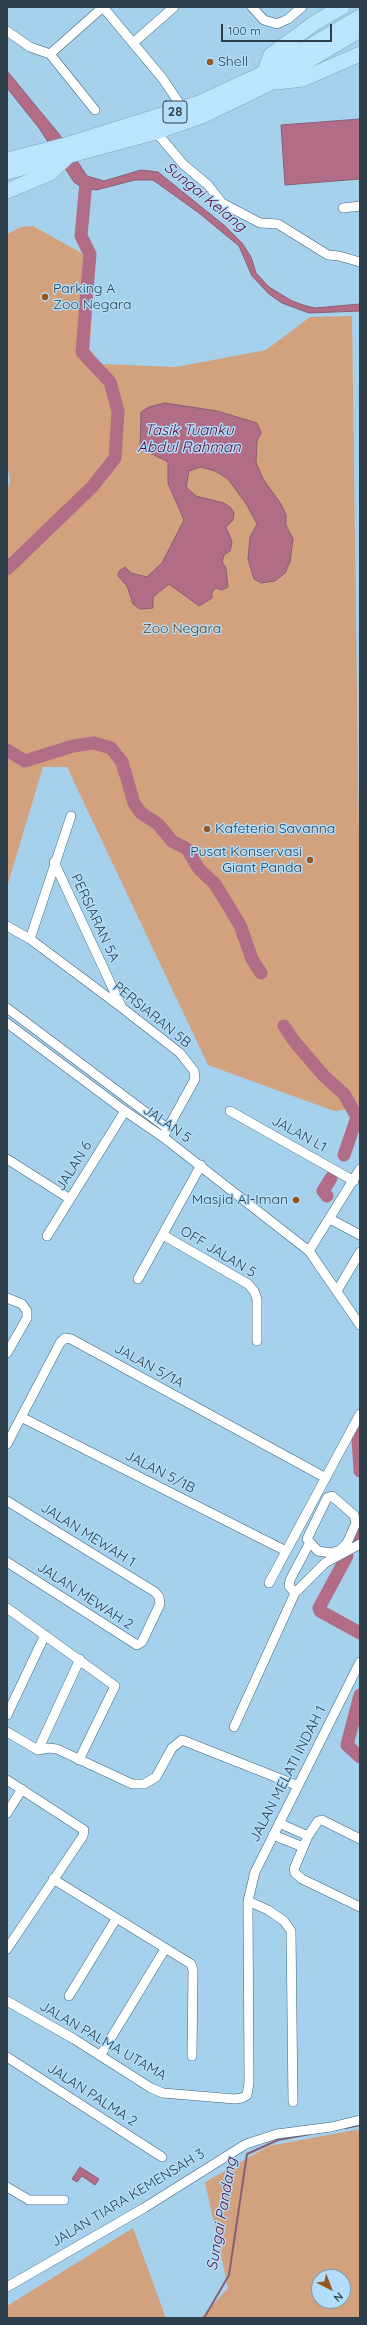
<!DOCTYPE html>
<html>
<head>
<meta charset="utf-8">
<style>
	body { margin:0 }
	#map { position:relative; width:367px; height:2325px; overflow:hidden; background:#a6d1ed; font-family:Quicksand,sans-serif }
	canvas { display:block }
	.frame { position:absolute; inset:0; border:8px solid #2d3f4b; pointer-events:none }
	.north { position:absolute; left:311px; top:2269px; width:40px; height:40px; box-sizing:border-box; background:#b2defb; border:1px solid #7d9eb5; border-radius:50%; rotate:138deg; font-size:11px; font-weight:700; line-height:16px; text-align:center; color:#2d3f4b }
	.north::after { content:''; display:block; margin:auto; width:14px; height:18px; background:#975720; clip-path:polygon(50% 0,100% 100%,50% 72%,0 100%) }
	.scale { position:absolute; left:221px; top:24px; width:111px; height:18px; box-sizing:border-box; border:2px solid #2d3f4b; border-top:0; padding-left:5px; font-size:12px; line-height:14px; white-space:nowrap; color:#2d3f4b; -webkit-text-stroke:3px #b2defb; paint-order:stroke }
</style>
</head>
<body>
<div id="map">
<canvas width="367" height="2325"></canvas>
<div class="frame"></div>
<div class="north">N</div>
<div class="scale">100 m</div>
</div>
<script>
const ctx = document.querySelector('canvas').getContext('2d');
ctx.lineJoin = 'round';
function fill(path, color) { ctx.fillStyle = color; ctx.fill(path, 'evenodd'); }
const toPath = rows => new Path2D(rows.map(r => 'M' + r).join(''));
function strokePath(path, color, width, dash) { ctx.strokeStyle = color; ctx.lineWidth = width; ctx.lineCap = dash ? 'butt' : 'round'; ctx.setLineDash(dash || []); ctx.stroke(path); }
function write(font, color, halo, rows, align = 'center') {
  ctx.font = font + ' Quicksand,sans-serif'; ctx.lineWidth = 3; ctx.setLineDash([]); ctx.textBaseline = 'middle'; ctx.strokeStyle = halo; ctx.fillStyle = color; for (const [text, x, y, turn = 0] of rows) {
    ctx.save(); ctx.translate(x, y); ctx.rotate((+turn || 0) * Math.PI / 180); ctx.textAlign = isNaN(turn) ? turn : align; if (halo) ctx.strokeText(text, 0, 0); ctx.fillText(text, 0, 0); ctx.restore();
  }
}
fill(toPath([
	[33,226,94,260,90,349,100,364,176,367,266,350,310,317,352,316,360,917,360,1108,334,1111,208,1065,67,767,43,767,7,887,7,491,10,480,7,465,7,234,21,227],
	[360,2129,360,2318,201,2318,228,2288,205,2182,269,2146],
	[319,2277,343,2277,343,2301,319,2301],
	[133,2228,166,2318,7,2318,7,2306]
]), '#d2a17e');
const water = toPath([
	[7,71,59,134,87,176,104,181,141,170,158,172,225,226,242,243,251,257,256,273,269,287,292,301,306,306,315,308,360,304,360,311,309,313,282,303,269,294,252,276,239,246,199,213,153,180,135,180,96,190,81,187,74,182,39,128,7,88,7,71],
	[360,119,360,179,285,185,281,125,360,119],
	[165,403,217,411,257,423,261,433,257,441,256,462,263,479,281,504,286,515,286,525,293,539,290,562,285,573,275,581,261,583,254,579,248,559,250,537,257,524,247,505,228,479,215,471,201,467,189,471,186,487,196,496,224,503,231,508,234,513,233,520,226,527,232,542,230,551,224,555,222,562,226,568,228,587,222,590,216,588,212,592,212,598,199,606,169,584,153,597,153,608,140,609,133,604,127,586,118,576,119,571,125,567,131,573,147,577,162,563,184,520,168,483,168,462,140,448,141,412,149,407,165,403],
	[80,2167,99,2179,95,2185,82,2176,77,2182,72,2179,80,2167]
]);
fill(water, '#b16d85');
strokePath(water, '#895f74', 1);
strokePath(toPath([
	[346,2128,360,2125],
	[204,2318,229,2275,247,2154,278,2140,310,2134]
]), '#895f74', 2);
strokePath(toPath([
	[7,569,92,487,115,458,118,411,110,382,82,352,90,254,81,236,86,182],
	[7,750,25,761,73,746,94,743,111,748,122,762,134,803,141,813,158,824,172,841,187,849,199,869,215,884,240,925,252,959,261,973],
	[284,1026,294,1041,324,1076,344,1094,357,1117,344,1155],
	[327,1196,323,1191,331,1178],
	[360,1434,358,1439,360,1471],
	[353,1541,360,1523],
	[347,1556,319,1608,320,1611,360,1633],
	[360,1695,347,1745,360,1757]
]), '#b16d85', 13);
const minor = toPath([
	[103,7,163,79,183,109],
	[252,7,264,20,277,24,288,19,302,7],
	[7,31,30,47,50,54,95,110],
	[133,43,174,7],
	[50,54,103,7],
	[156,132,183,164,208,185,222,203,260,223,278,224,328,255,339,256,360,262],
	[343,208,360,206],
	[54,862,121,1006],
	[7,926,30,939,121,1007,180,1053,194,1071,195,1079,163,1137],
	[30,939,71,816],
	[7,1008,168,1129],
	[7,1023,125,1111,163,1137,309,1251,360,1325],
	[230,1111,354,1181],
	[7,1159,70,1199],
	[330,1219,360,1235],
	[163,1235,248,1284,254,1291,257,1299,257,1341],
	[47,1236,125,1111],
	[309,1251,360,1169],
	[138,1279,201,1165],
	[337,1291,360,1252],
	[7,1298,22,1304,27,1311,27,1318,7,1353],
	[21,1417,286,1551],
	[7,1444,60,1343,65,1338,71,1339,326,1478],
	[332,1496,354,1515,356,1523,347,1543,340,1550,331,1553,318,1551,307,1539,327,1498,332,1496],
	[7,1501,155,1592,159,1597,160,1604,142,1642,137,1645,7,1562],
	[269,1583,360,1414],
	[295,1593,289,1586,290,1580,309,1544],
	[7,1608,115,1686,79,1760],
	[7,1715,45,1635],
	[234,1727,295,1593,325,1563,360,1544],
	[7,1732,38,1750,48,1748,57,1749,132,1784,144,1784,156,1777,172,1748,182,1740,296,1785],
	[38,1750,80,1659],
	[7,1780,84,1830,83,1836,7,1949],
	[7,1813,22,1789],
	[279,1823,308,1836],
	[273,1835,303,1847],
	[360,1839,322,1820,318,1821,308,1836,294,1869,295,1873,302,1879,360,1907],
	[53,1879,191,1964,193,1970,192,2056],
	[248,1901,268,1910,284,1921,291,1931,293,2102],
	[69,1996,116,1919],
	[7,2001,74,2039,151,2088,163,2093,235,2099,242,2098,247,2095,249,2083,248,1901,255,1872,360,1662],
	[100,2056,165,1949],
	[7,2057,162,2157],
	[7,2187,29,2200,64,2200],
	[7,2287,144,2208,246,2144,277,2134,331,2127,360,2120]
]);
const trunk = toPath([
	[264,73,271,55,316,22,342,7],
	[276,82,303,79,360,54],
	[7,160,66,145,197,104,264,73,360,17],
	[7,172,156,132,202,116,270,83,360,30],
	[7,191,50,173,66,158]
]);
strokePath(minor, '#3b637c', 10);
strokePath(trunk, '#7ea6bf', 16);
strokePath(minor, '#fff', 9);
strokePath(trunk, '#bbe4fe', 15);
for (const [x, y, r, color] of [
	[210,62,4,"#975720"],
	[45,297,4,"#975720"],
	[207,829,4,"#975720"],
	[310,860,4,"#975720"],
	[296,1200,4,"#975720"]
]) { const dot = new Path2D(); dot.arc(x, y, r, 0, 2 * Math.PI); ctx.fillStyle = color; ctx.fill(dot); strokePath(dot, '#b2defb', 1.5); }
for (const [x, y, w] of [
	[175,112,24]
]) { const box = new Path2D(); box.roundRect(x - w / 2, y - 11, w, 22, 3); ctx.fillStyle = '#b2defb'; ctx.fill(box); strokePath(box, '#2d3f4b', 1); }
write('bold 13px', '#2d3f4b', null, [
	["28",175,112]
]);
write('14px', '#2d3f4b', '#b2defb', [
	["Shell",218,62],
	["Parking A",53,289],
	["Zoo Negara",53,305],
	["Kafeteria Savanna",215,829],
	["Pusat Konservasi",302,852,"right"],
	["Giant Panda",302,868,"right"],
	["Masjid Al-Iman",288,1200,"right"]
], 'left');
write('14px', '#6e3800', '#b2defb', [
	["Zoo Negara",182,629]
]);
write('14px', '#2d3f4b', '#b2defb', [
	["PERSIARAN 5A",95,918,65],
	["PERSIARAN 5B",152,1015,39],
	["JALAN 5",167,1124,35],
	["JALAN L1",299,1134,29],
	["JALAN 6",74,1166,-58],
	["OFF JALAN 5",218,1252,31],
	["JALAN 5/1A",149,1366,29],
	["JALAN 5/1B",160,1472,27],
	["JALAN MEWAH 1",88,1535,32],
	["JALAN MEWAH 2",85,1596,33],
	["JALAN MELATI INDAH 1",288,1774,-63],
	["JALAN PALMA UTAMA",103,2041,30],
	["JALAN PALMA 2",92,2095,33],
	["JALAN TIARA KEMENSAH 3",128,2198,-31]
]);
write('italic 15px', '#5d0833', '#b2defb', [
	["Sungai Kelang",205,197,39],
	["Tasik Tuanku",189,430],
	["Abdul Rahman",189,447],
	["Sungai Pandang",222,2214,-80]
]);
</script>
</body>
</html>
